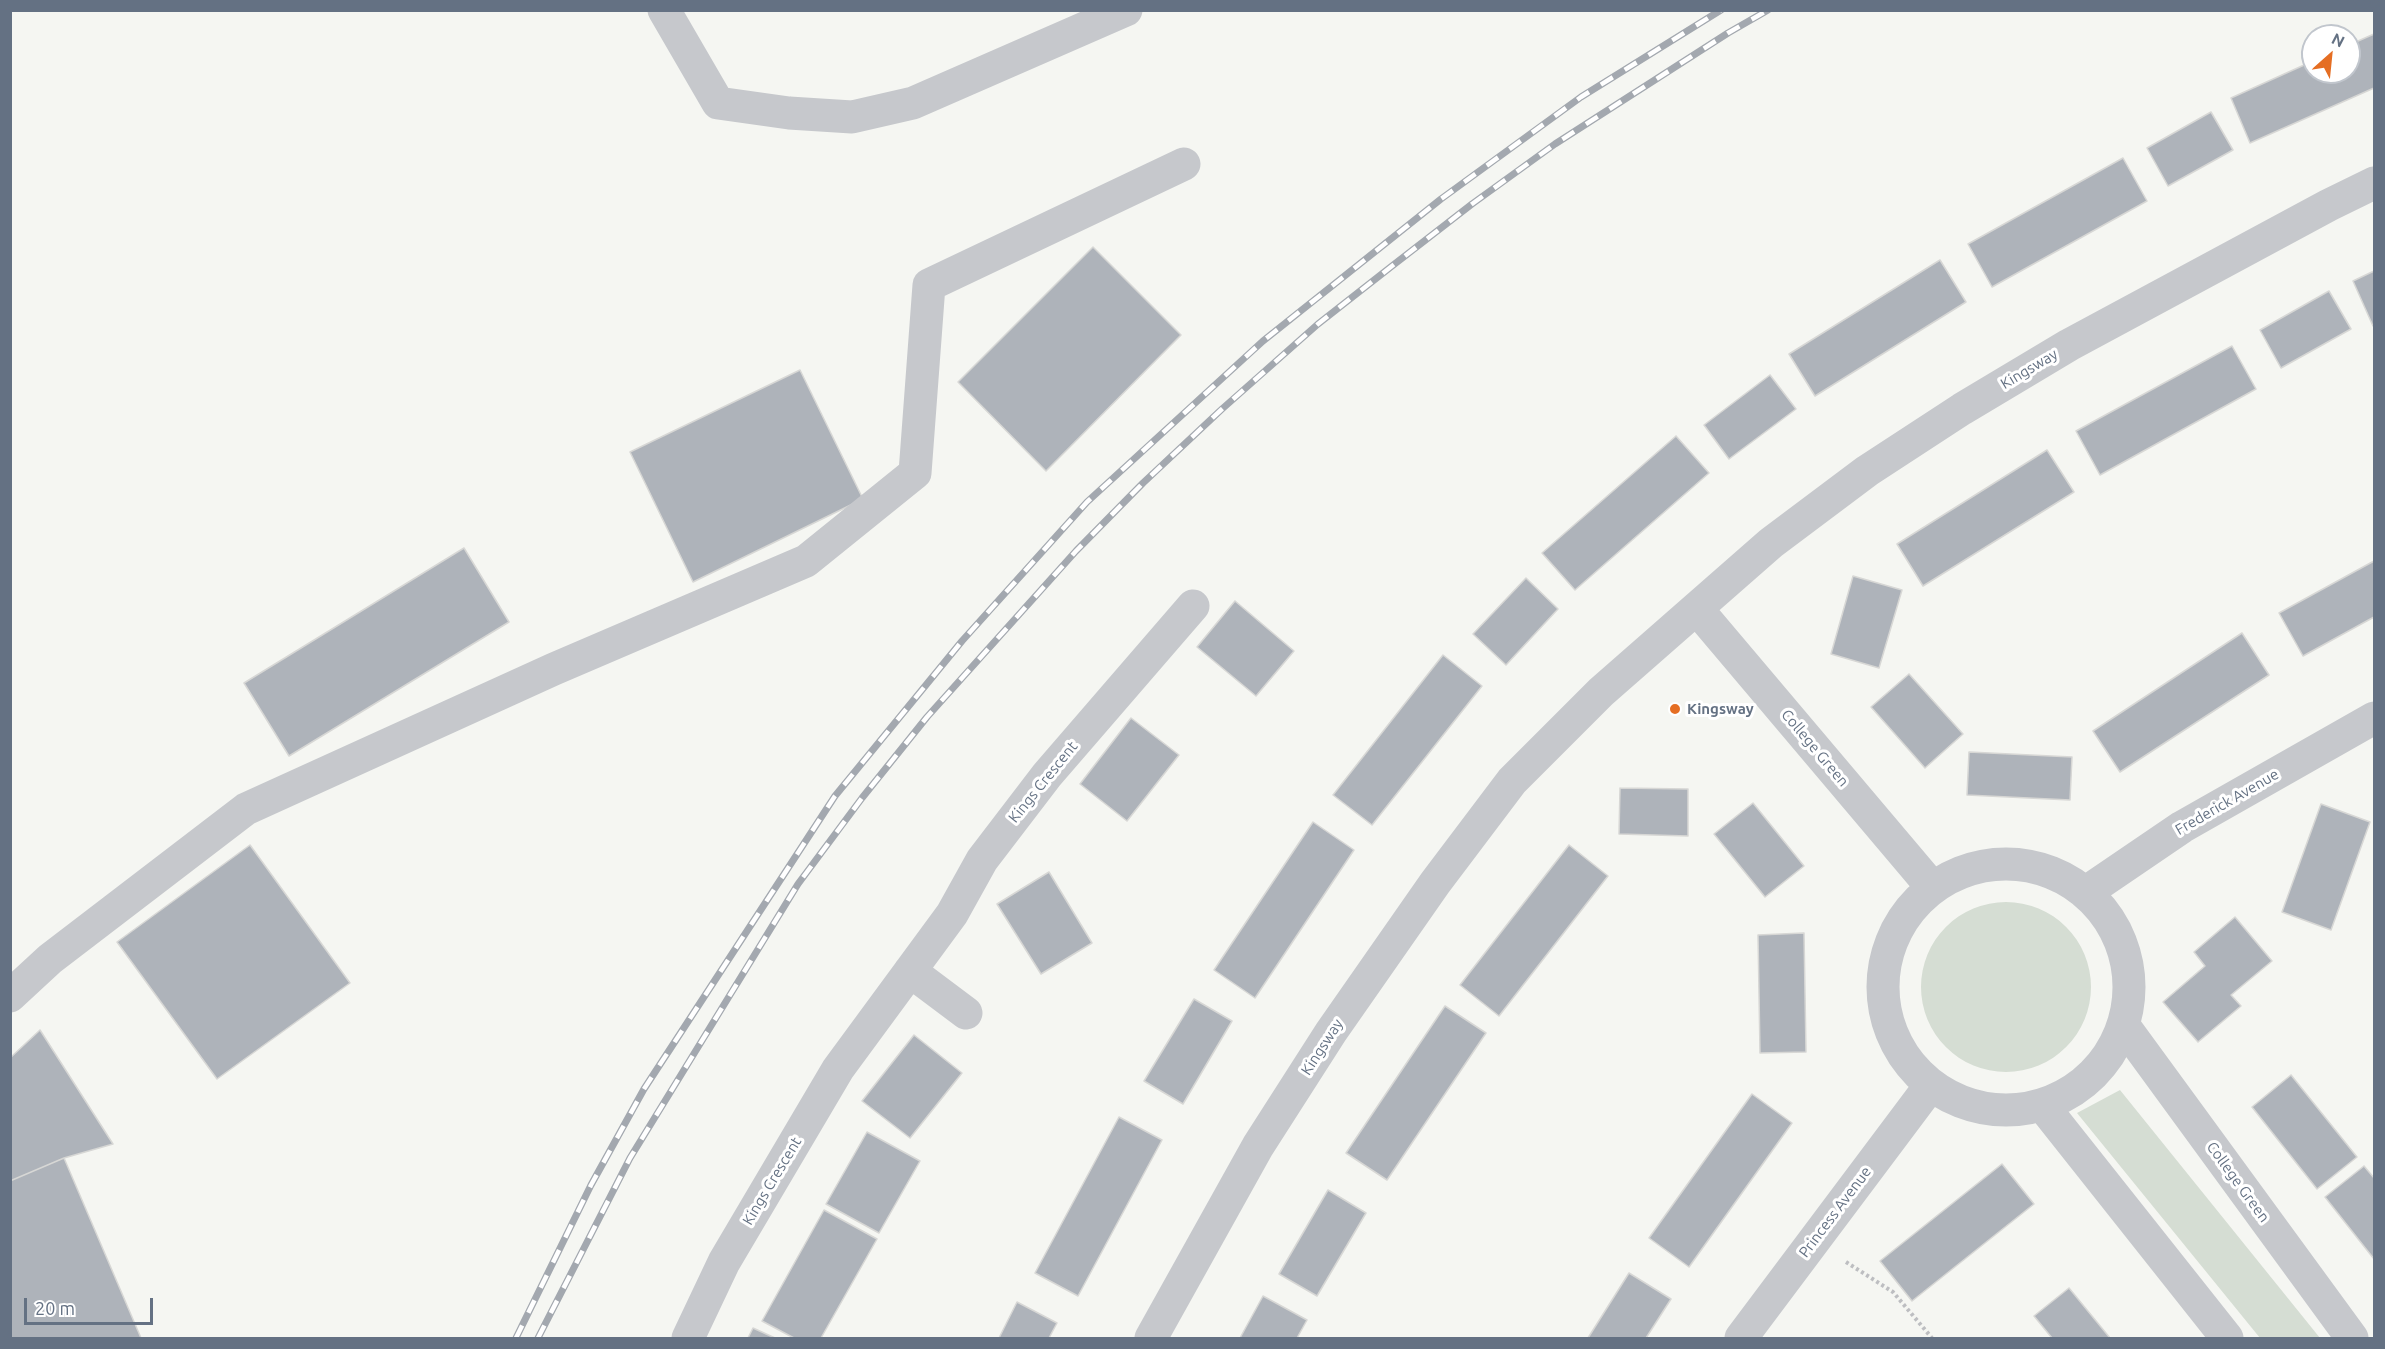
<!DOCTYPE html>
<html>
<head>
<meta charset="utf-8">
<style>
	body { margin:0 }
	#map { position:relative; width:2385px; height:1349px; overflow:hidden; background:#f5f6f2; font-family:Ubuntu,sans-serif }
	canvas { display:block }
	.frame { position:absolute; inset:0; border:12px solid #647183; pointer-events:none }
	.north { position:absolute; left:2301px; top:24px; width:60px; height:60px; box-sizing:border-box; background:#fff; border:2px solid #c1c6cd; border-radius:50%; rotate:27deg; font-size:16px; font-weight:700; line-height:24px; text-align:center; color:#647183 }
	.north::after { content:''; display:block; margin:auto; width:21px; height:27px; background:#e56e23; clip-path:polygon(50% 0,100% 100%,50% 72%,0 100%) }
	.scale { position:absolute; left:24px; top:1298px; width:129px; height:27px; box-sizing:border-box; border:3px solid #647183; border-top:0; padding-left:8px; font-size:18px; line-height:21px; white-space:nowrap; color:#647183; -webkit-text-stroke:4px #fff; paint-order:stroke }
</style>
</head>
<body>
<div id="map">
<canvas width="2385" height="1349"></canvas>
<div class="frame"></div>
<div class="north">N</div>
<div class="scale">20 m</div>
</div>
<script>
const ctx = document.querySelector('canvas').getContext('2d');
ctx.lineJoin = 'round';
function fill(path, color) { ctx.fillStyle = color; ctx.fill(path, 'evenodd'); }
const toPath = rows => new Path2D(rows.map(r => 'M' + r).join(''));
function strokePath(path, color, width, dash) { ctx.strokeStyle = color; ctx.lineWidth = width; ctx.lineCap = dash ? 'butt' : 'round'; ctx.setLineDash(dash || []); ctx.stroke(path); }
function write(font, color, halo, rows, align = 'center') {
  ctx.font = font + ' Ubuntu,sans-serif'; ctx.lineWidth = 6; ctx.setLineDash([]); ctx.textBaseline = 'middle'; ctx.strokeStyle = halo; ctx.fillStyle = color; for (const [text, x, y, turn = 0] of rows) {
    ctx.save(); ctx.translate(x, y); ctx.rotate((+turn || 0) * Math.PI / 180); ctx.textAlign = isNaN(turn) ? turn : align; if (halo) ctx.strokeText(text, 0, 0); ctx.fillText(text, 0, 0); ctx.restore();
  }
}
fill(toPath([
	'1921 987a85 85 0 1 1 170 0a85 85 0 1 1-170 0Z',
	[2120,1090,2320,1338,2260,1338,2077,1113]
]), '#d5ddd3');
const building = toPath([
	[2374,34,2374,88,2250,143,2231,98,2313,61,2313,72,2349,72,2349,45,2374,34],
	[2211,112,2233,150,2168,186,2147,148,2211,112],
	[2123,158,2147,201,1992,287,1968,244,2123,158],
	[1093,247,1181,335,1046,471,958,382,1093,247],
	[1940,260,1966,302,1815,396,1789,354,1940,260],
	[2374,271,2374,325,2373,326,2353,281,2374,271],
	[2329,291,2351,329,2281,368,2260,330,2329,291],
	[2232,346,2256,389,2100,475,2076,431,2232,346],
	[800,370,863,499,693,582,630,452,800,370],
	[1770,375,1796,409,1729,459,1704,425,1770,375],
	[1676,436,1709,473,1575,590,1542,553,1676,436],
	[2047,450,2074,492,1923,586,1897,544,2047,450],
	[464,548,509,622,289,756,244,683,464,548],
	[2374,561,2374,617,2303,656,2279,613,2374,561],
	[1853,576,1902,590,1879,668,1831,654,1853,576],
	[1526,578,1558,609,1506,665,1473,634,1526,578],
	[1235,601,1294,651,1256,696,1197,647,1235,601],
	[2242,633,2269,675,2120,772,2093,731,2242,633],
	[1443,655,1482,686,1372,825,1333,795,1443,655],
	[1909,674,1963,734,1925,768,1871,707,1909,674],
	[1131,718,1179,755,1127,821,1080,784,1131,718],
	[1969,752,2072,757,2070,800,1967,795,1969,752],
	[1620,788,1688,789,1688,836,1619,834,1620,788],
	[1753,803,1804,866,1765,897,1714,834,1753,803],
	[2321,804,2370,822,2331,930,2282,912,2321,804],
	[1313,822,1354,850,1255,998,1214,970,1313,822],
	[250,845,350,983,217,1079,117,942,250,845],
	[1569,845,1608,876,1499,1016,1460,985,1569,845],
	[1049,872,1092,943,1041,974,997,904,1049,872],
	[2235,917,2272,961,2231,995,2241,1006,2198,1042,2163,1002,2205,966,2194,952,2235,917],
	[1804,933,1806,1052,1760,1053,1758,935,1804,933],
	[1194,999,1232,1021,1183,1104,1144,1081,1194,999],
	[1445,1006,1486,1033,1387,1180,1346,1153,1445,1006],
	[40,1030,113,1144,64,1158,10,1181,10,1058,40,1030],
	[914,1035,962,1073,910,1138,862,1101,914,1035],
	[2291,1075,2357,1157,2317,1189,2252,1107,2291,1075],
	[1752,1094,1792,1123,1689,1267,1649,1238,1752,1094],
	[1119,1117,1162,1140,1078,1296,1035,1273,1119,1117],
	[867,1132,920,1161,879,1233,826,1204,867,1132],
	[64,1158,141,1338,10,1338,10,1181,64,1158],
	[2002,1164,2034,1204,1912,1301,1880,1261,2002,1164],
	[2364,1166,2374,1178,2374,1259,2325,1197,2364,1166],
	[1328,1190,1366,1213,1317,1296,1279,1274,1328,1190],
	[824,1210,877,1239,821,1338,794,1338,762,1321,824,1210],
	[1629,1273,1671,1299,1646,1338,1588,1338,1629,1273],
	[2069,1288,2110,1338,2052,1338,2034,1316,2069,1288],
	[1263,1296,1307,1320,1297,1338,1240,1338,1263,1296],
	[1017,1302,1057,1323,1049,1338,999,1338,1017,1302],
	[753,1328,775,1338,748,1338,753,1328]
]);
fill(building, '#aeb3ba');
strokePath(building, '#d7d7d5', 1.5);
strokePath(toPath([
	[1846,1262,1893,1292,1932,1338]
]), '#bdbec1', 4, [3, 3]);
strokePath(toPath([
	[664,10,718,103,789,113,852,117,913,103,1126,10],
	[1697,609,1932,887],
	'1883 987a123 123 0 1 1 246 0a123 123 0 1 1-246 0Z',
	[2085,893,2182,827,2374,718],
	[910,971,966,1013],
	[10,996,50,959,246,809,554,669,806,561,915,473,929,285,1184,164],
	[2124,1026,2352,1338],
	[2043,1106,2227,1338],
	[688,1338,724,1262,838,1069,952,914,982,860,1047,775,1193,606],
	[1151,1338,1258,1146,1331,1032,1435,883,1512,781,1601,692,1771,543,1867,471,1962,409,2069,345,2329,205,2374,183],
	[1741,1338,1930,1086]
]), '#c6c8cc', 33);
const rail = toPath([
	[516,1338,591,1185,644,1089,835,796,962,641,1087,502,1263,341,1441,199,1581,97,1721,10],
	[538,1338,630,1158,798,884,862,798,927,717,1076,551,1143,483,1222,409,1318,324,1392,266,1472,204,1555,144,1728,33,1768,10]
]);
strokePath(rail, '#a3a8af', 7);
strokePath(rail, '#fff', 4.5, [14]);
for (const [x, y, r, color] of [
	[1675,709,6,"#e56e23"]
]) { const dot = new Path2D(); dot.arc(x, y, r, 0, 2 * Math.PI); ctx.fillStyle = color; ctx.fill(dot); strokePath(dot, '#fff', 2); }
write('15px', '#647183', '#fff', [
	["Kingsway",2029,369,-31],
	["College Green",1815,748,50],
	["Kings Crescent",1043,782,-51],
	["Frederick Avenue",2227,802,-30],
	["Kingsway",1322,1047,-57],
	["Kings Crescent",772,1181,-59],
	["College Green",2238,1182,54],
	["Princess Avenue",1835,1212,-53]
]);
write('bold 15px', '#647183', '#fff', [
	["Kingsway",1687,709]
], 'left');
</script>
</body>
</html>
